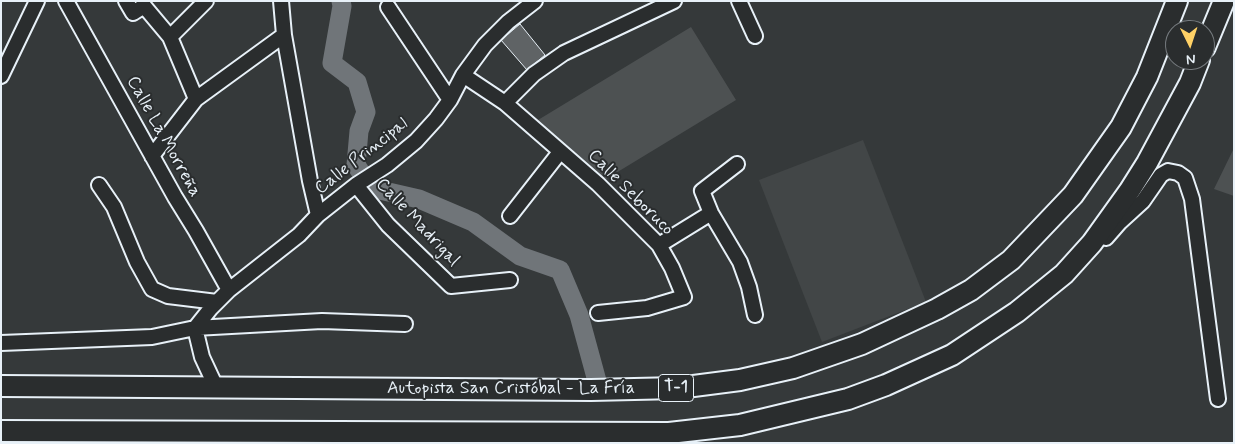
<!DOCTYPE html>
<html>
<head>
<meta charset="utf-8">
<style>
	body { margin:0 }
	#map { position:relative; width:1235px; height:444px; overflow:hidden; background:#35393a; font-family:Mynerve,sans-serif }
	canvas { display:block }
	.frame { position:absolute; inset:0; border:2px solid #e8f1f8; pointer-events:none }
	.north { position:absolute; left:1165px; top:20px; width:50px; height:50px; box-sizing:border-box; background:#2a2d2e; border:1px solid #767b7f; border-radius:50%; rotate:176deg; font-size:14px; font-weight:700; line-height:20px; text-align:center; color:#e8f1f8 }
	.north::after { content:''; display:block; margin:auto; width:18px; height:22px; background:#ffd166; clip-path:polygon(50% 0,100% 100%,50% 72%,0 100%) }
</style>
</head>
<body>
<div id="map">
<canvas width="1235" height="444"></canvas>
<div class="frame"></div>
<div class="north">N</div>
</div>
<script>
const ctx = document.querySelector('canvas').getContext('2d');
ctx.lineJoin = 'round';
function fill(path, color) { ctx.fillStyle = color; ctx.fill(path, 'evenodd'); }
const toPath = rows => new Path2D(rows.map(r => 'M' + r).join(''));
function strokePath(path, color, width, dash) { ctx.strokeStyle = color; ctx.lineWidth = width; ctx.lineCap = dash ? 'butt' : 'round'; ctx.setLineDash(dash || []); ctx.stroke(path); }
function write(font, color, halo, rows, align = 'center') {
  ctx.font = font + ' Mynerve,sans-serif'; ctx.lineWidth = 4; ctx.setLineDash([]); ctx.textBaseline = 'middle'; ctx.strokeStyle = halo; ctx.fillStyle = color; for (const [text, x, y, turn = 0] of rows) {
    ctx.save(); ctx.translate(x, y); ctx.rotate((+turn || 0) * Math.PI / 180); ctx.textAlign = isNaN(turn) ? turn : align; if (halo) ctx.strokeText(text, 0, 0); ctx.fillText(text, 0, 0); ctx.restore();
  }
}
fill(toPath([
	[863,140,926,302,822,342,759,180]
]), '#424647');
fill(toPath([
	[691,27,736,100,606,179,538,120],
	[1234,148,1234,196,1214,189]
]), '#4d5152');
strokePath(toPath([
	[341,1,342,6,332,63,357,82,366,112,359,131,356,165,371,188,419,199,473,222,520,256,560,270,579,315,597,381]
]), '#707579', 19);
const building = toPath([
	[520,24,545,55,527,70,501,40,520,24]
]);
fill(building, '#5f6365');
strokePath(building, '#e8f1f8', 1);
const minor = toPath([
	[66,1,175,197,196,231,229,290],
	[126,1,133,13,144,6,170,37],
	[281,1,284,35,310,181,318,215],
	[739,1,755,36],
	[388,7,450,100],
	[463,75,505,103,598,184,659,245,672,268,684,297,647,308,598,313],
	[1,76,37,1],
	[196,99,170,37,206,1],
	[505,103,534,74,564,53,674,1],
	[152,156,196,99,284,35],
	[737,164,702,191,711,213,740,262,749,287,755,315],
	[99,185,114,207,137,262,152,289,168,296,217,302],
	[356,185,388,225,451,286,510,280],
	[510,216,560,152],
	[1106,238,1120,222,1143,201,1161,175,1168,171,1178,173,1185,178,1192,199,1218,399],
	[659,245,711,213],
	[195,328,211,308,229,290,299,235,318,215,356,185,387,165,416,141,436,119,450,100,463,75,485,45,508,22,535,1],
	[195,328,202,357,216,387],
	[1,343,152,337,195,328,322,321,405,324]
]);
const highway = toPath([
	[1205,47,1224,1],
	[1,386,591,390,678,388,740,380,793,368,862,344,937,309,971,290,1011,260,1073,195,1121,127,1147,77,1177,1],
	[1,431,669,433,740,425,848,399,886,385,952,355,1017,312,1064,274,1092,243,1130,190,1147,163,1190,83,1199,60]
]);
strokePath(minor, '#e8f1f8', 18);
strokePath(highway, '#e8f1f8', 24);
strokePath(minor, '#2a2d2e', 14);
strokePath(highway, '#2a2d2e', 20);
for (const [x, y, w] of [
	[676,388,35]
]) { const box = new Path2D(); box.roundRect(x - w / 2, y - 13.5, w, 27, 4); ctx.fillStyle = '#2a2d2e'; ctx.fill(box); strokePath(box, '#e8f1f8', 1); }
write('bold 16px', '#e8f1f8', null, [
	["T-1",676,388]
]);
write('18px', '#e8f1f8', '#2a2d2e', [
	["Calle La Morreña",163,137,61],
	["Calle Principal",362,157,-38],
	["Calle Seboruco",630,193,45],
	["Calle Madrigal",417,223,47],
	["Autopista San Cristóbal - La Fría",511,389]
]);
</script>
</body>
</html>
